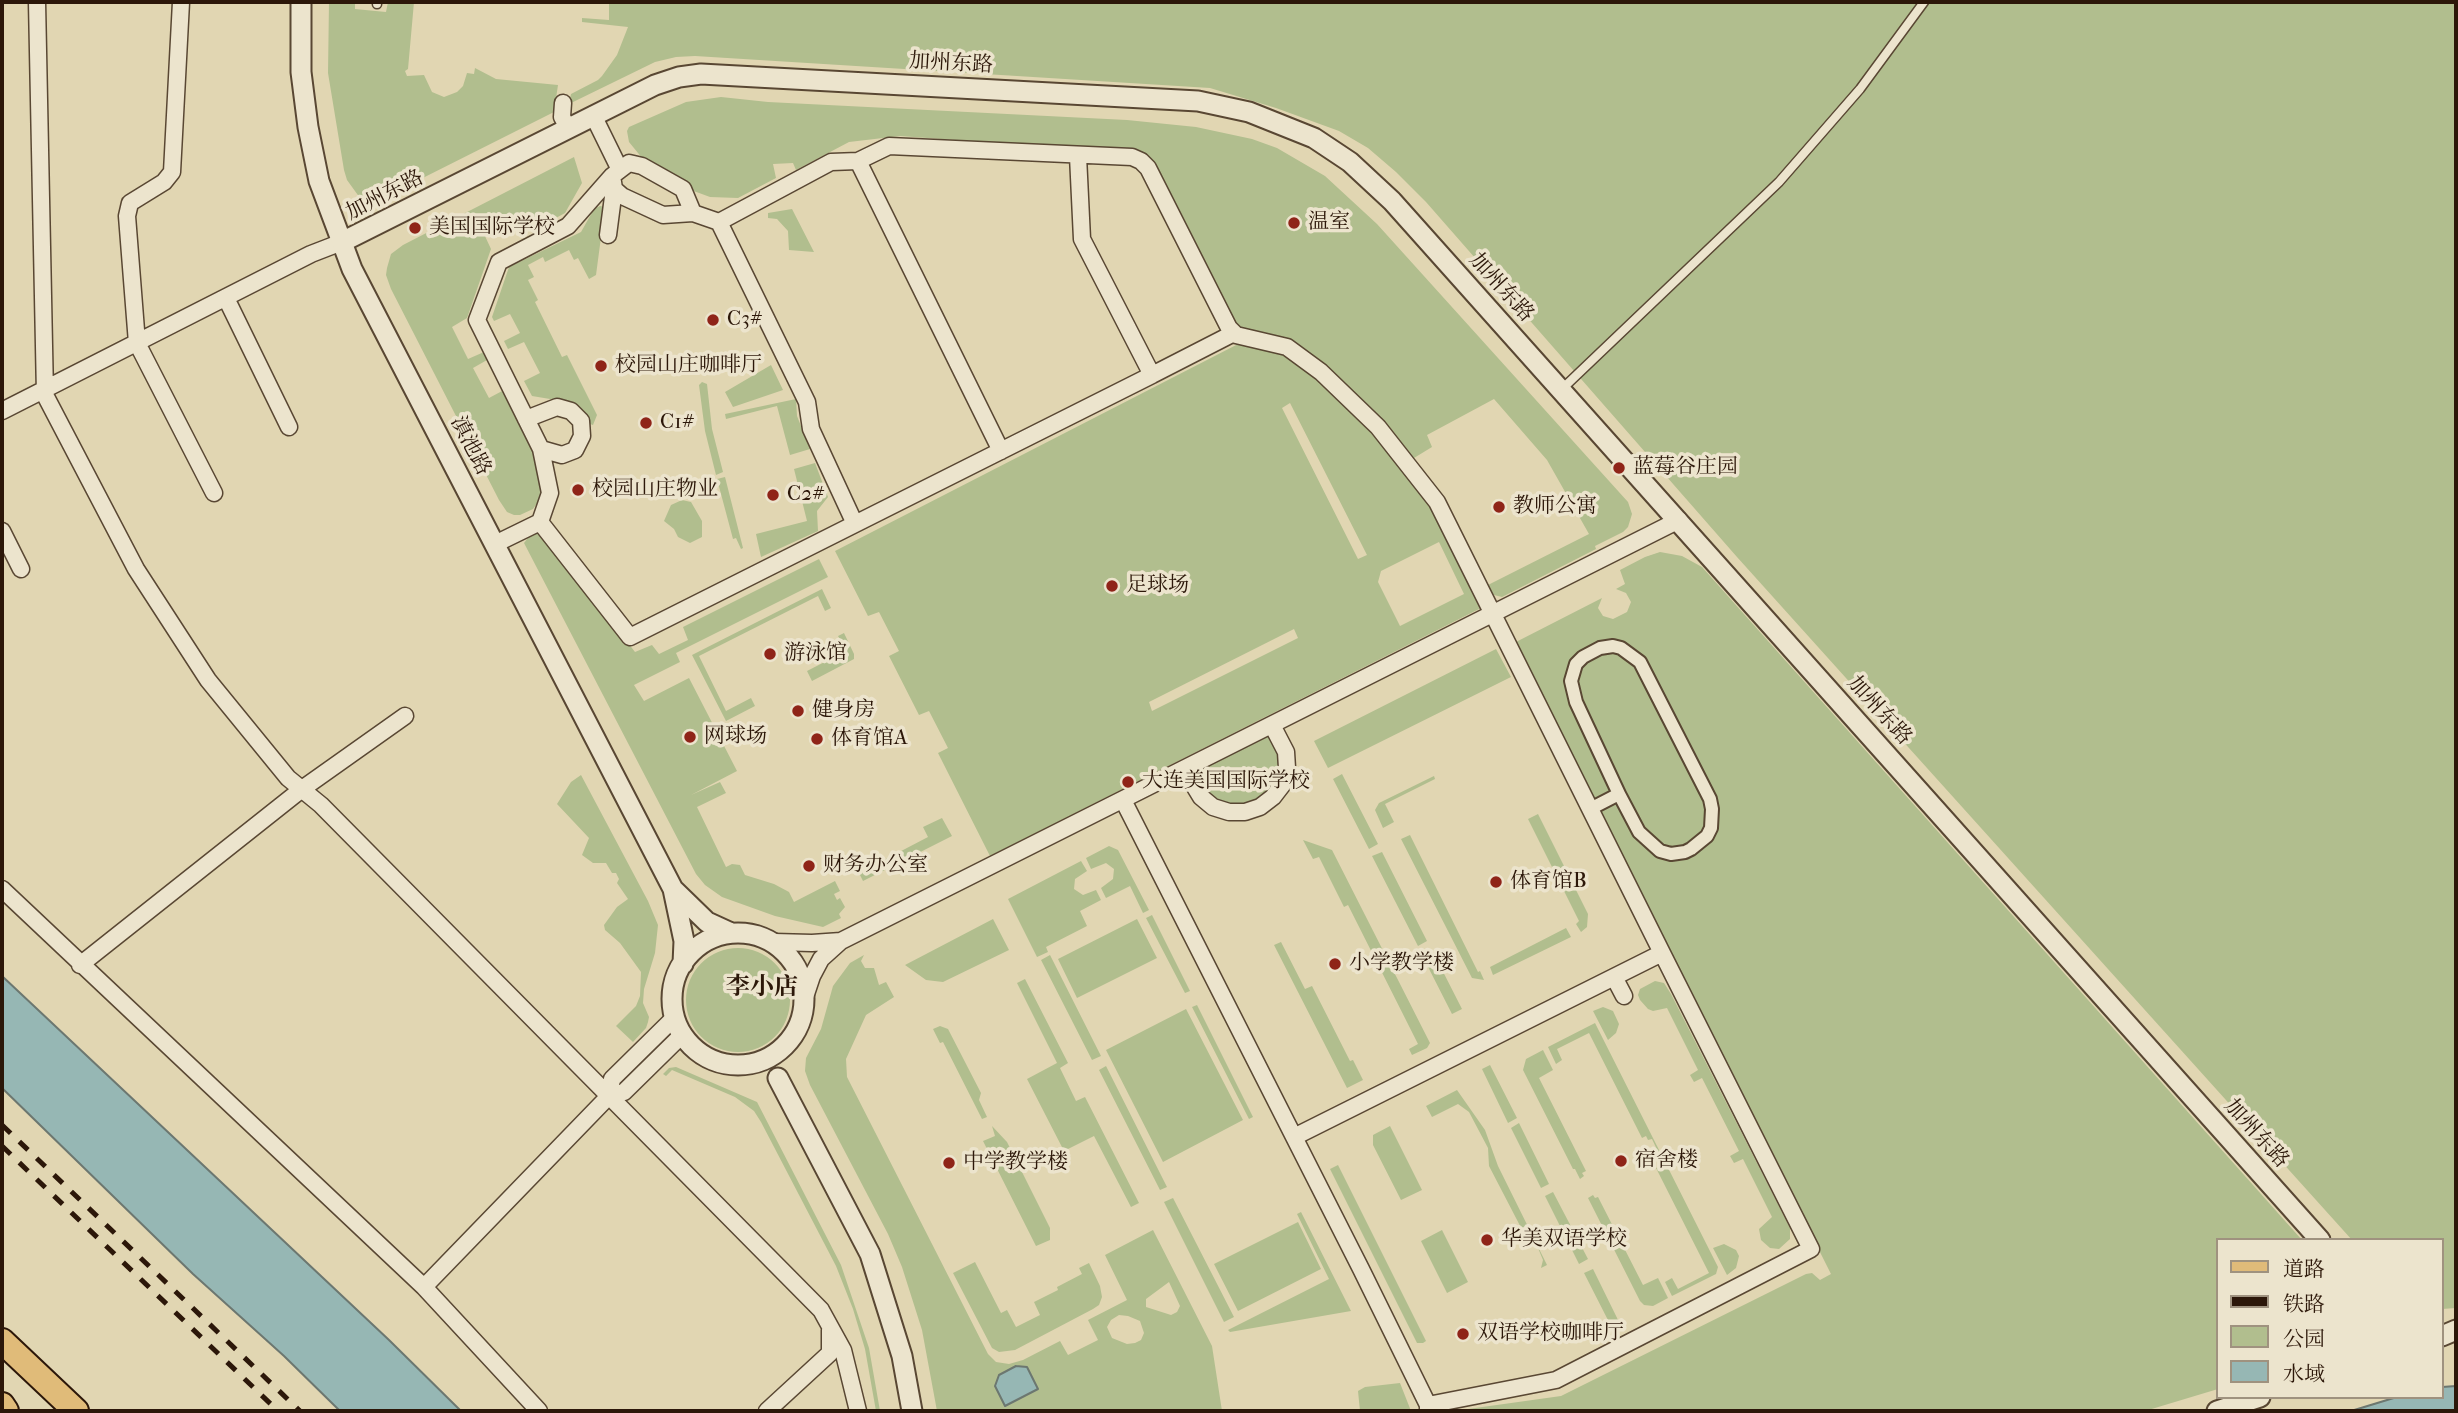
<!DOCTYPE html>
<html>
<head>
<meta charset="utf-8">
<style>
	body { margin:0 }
	#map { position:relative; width:2458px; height:1413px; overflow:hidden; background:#e1d6b2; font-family:"IM FELL French Canon","Noto Serif SC",serif }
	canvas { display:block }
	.frame { position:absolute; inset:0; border:4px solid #2c1709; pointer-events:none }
	.legend { position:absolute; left:2216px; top:1238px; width:228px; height:161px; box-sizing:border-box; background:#ece4cd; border:2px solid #9f927f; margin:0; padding:9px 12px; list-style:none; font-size:21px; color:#2c1709 }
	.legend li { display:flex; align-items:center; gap:14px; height:35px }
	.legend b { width:35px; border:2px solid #9f927f }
</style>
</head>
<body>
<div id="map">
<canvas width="2458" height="1413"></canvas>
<div class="frame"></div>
<ul class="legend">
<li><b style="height:9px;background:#e0bb79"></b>道路</li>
<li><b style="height:9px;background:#2c1709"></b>铁路</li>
<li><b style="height:19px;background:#b1be8e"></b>公园</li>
<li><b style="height:19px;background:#96b7b4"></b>水域</li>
</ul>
</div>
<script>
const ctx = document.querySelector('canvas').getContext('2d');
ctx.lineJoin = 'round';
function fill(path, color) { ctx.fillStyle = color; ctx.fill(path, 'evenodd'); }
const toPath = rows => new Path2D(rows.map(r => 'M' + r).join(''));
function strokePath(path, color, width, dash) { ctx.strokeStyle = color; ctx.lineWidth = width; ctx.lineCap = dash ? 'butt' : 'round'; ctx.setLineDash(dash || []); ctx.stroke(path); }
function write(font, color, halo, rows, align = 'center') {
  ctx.font = font + ' "IM FELL French Canon","Noto Serif SC",serif'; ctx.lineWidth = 7; ctx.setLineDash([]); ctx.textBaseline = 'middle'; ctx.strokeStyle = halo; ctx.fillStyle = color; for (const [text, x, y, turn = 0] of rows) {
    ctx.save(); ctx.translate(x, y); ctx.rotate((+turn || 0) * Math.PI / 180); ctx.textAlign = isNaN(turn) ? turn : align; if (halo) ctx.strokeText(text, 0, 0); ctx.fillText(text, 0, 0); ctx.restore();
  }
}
fill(toPath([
	[329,2,355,2,355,9,386,12,388,2,414,2,408,69,405,71,407,76,424,75,432,92,444,97,457,92,463,86,467,73,474,74,475,68,496,79,558,85,554,112,379,200,360,198,347,180,344,170,328,73],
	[609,2,2456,2,2456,1308,2442,1309,2442,1240,2352,1240,1737,557,1426,202,1396,172,1368,148,1339,131,1276,108,1210,88,695,56,676,57,655,62,569,104,571,94,598,80,602,76,617,55,628,27,582,22,582,18,609,20],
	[721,97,768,102,1127,120,1196,127,1252,139,1277,148,1325,176,1377,224,1628,502,1632,514,1628,527,1623,532,1595,546,1596,549,1502,597,1494,595,1486,586,1589,534,1547,460,1494,399,1427,435,1432,447,1414,458,1390,428,1355,393,1306,351,1290,342,1240,331,1134,153,900,136,849,142,796,170,793,163,773,164,776,178,738,198,710,197,691,190,647,164,629,142,627,131,629,127,686,102],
	[574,157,582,183,565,213,534,230,525,213,484,234,491,249,467,318,452,327,468,359,484,352,487,360,473,368,489,398,504,390,530,441,538,470,542,496,533,509,520,515,514,515,507,512,499,500,391,289,386,275,387,268,391,254,403,245],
	[600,206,605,207,596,275,589,279,578,258,574,260,569,250,545,262,543,257,528,265,534,277,528,280,538,300,535,302,562,357,567,355,597,415,593,425,587,423,580,409,568,402,532,396,524,381,540,373,524,342,508,349,504,341,520,333,510,314,494,321,492,317,509,267,581,232,594,209],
	[792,209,814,252,789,250,788,231,777,219,768,218,768,213],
	[1242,342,1286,352,1361,420,1431,506,1481,608,990,856,938,753,948,748,929,711,919,715,889,656,899,651,879,612,868,616,835,551],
	[1290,403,1367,555,1358,559,1282,408],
	[1439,542,1464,594,1400,626,1378,582,1381,571],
	[1294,629,1298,638,1152,711,1149,702],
	[771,365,783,390,733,407,725,392],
	[702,382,707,384,712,429,723,472,716,475,705,431,699,385],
	[796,399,797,416,810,449,790,455,777,406,726,419,725,414],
	[815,463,828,497,817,511,818,531,761,557,756,534,807,521,794,469],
	[725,477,743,548,741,549,736,538,733,539,717,479],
	[682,500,691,502,702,521,702,537,690,543,678,537,674,529,664,521,671,505],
	[540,533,546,536,635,652,652,645,659,654,688,640,683,627,819,559,828,577,676,653,680,662,634,685,644,701,689,678,737,771,691,795,720,782,726,793,697,807,726,867,732,864,740,865,745,875,774,884,789,892,794,902,835,881,840,891,834,894,837,900,840,898,845,907,839,914,841,918,823,927,775,916,722,897,705,885,696,874,524,543,531,534],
	[1660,552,1682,556,1702,567,2302,1240,2218,1240,2218,1389,2145,1411,1454,1411,1561,1396,1806,1274,1812,1273,1820,1280,1831,1274,1514,643,1602,598,1598,608,1603,616,1613,619,1627,612,1631,602,1626,593,1616,589,1625,584,1620,570,1645,557],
	[822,589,831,608,825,611,818,596,699,656,726,711,751,698,755,706,726,721,692,655],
	[844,633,854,654,854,659,812,681,807,671,846,651,838,636],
	[1496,649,1511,677,1328,768,1314,741],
	[1272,725,1287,768,1260,807,1213,807,1184,769],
	[1342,774,1378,844,1369,849,1333,779],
	[581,775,648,901,658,925,655,953,644,989,643,1003,649,1017,648,1022,646,1028,633,1042,616,1026,636,1006,640,996,641,972,620,943,605,930,604,925,617,907,628,899,617,883,619,879,616,873,612,873,606,863,593,863,582,855,589,838,557,804,571,782],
	[1434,776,1435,779,1385,804,1394,822,1383,828,1375,810,1379,803],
	[1538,814,1588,914,1587,927,1581,932,1576,924,1579,921,1528,819],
	[942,818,952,836,863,881,859,873,928,837,923,827],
	[1410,835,1478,972,1480,971,1484,980,1472,978,1401,839],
	[1303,840,1332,850,1430,1043,1427,1048,1412,1055,1409,1049,1418,1044,1348,905,1344,907,1319,857,1313,859],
	[1109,846,1118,850,1149,910,1143,913,1130,886,1106,898,1101,888,1113,879,1114,869,1106,863,1091,869,1086,858],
	[1382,852,1427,941,1418,946,1372,856],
	[1081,861,1087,871,1075,879,1074,889,1083,895,1096,890,1101,900,1080,911,1087,926,1046,947,1048,952,1037,957,1008,899],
	[1152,915,1190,991,1185,993,1146,918],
	[993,919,1009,950,943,982,926,980,905,965],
	[1137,919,1157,958,1077,998,1058,959],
	[1566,928,1571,937,1493,975,1490,967],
	[1281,942,1305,989,1312,986,1350,1061,1353,1060,1363,1080,1347,1088,1274,945],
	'686 1000a52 52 0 1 1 104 0a52 52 0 1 1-104 0Z',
	[1434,954,1462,1009,1452,1014,1424,959],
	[864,955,861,961,865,968,874,968,879,985,886,982,894,997,866,1015,846,1059,847,1077,988,1354,996,1362,1009,1364,1023,1360,1060,1341,1068,1355,1098,1340,1088,1320,1127,1300,1105,1255,1153,1230,1212,1346,1222,1411,937,1411,922,1330,902,1267,888,1234,810,1085,805,1071,806,1058,821,1029,833,986,850,963],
	[1169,1282,1180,1306,1177,1312,1171,1315,1146,1307,1146,1299],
	[1119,1315,1128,1316,1140,1321,1144,1333,1141,1340,1135,1343,1127,1344,1112,1338,1107,1327,1111,1320],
	[1050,955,1101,1056,1092,1060,1041,960],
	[1025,979,1068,1063,1060,1068,1076,1101,1085,1097,1139,1203,1131,1207,1094,1136,1064,1151,1027,1079,1057,1063,1017,983],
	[1655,981,1664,983,1671,994,1790,1228,1790,1239,1779,1249,1770,1248,1761,1240,1759,1229,1772,1217,1743,1159,1734,1163,1730,1156,1739,1151,1702,1078,1694,1082,1690,1075,1698,1070,1667,1008,1653,1011,1648,1009,1640,1000,1638,995,1640,989],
	[1197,1005,1253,1117,1249,1119,1192,1007],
	[1603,1007,1613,1011,1619,1024,1616,1033,1608,1040,1593,1011],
	[1186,1009,1243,1120,1163,1162,1106,1050],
	[1595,1023,1718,1267,1716,1274,1672,1296,1665,1282,1672,1278,1678,1289,1709,1273,1656,1168,1660,1166,1658,1162,1662,1160,1652,1139,1648,1140,1646,1136,1642,1138,1589,1033,1557,1049,1562,1060,1556,1064,1548,1047],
	[940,1026,948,1029,981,1093,979,1100,987,1117,982,1119,943,1042,940,1043,933,1029],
	[1543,1050,1553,1070,1539,1078,1586,1171,1582,1173,1584,1176,1580,1179,1575,1169,1573,1169,1523,1070,1526,1059],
	[1490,1065,1517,1118,1508,1123,1482,1069],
	[1106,1066,1167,1187,1160,1190,1099,1070],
	[676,1067,757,1102,841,1265,869,1348,880,1411,876,1411,865,1349,853,1309,836,1266,761,1122,754,1111,735,1097,672,1070,666,1076,663,1074,669,1068],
	[1457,1090,1485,1130,1498,1166,1547,1265,1541,1268,1543,1260,1538,1248,1530,1245,1489,1166,1488,1148,1469,1112,1458,1104,1432,1117,1426,1106],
	[1519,1123,1549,1184,1541,1188,1511,1128],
	[992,1126,1007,1142,1050,1228,1050,1240,1036,1246,983,1141,995,1136],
	[1390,1126,1422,1190,1401,1200,1373,1145,1373,1135],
	[1338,1165,1426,1341,1423,1343,1417,1343,1330,1169],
	[1553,1192,1588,1259,1579,1264,1545,1196],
	[1593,1195,1595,1198,1598,1197,1643,1285,1658,1278,1668,1298,1653,1306,1644,1305,1640,1301,1588,1198],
	[1173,1198,1234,1317,1224,1322,1164,1202],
	[1301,1212,1351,1311,1230,1332,1228,1330,1329,1279,1297,1214],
	[1298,1222,1321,1269,1238,1311,1214,1264],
	[1442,1230,1468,1282,1447,1293,1421,1241],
	[1724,1244,1736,1250,1739,1256,1736,1268,1727,1275,1713,1248],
	[975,1262,1001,1313,1007,1310,1016,1327,1040,1315,1034,1302,1058,1290,1057,1287,1082,1274,1079,1268,1089,1263,1100,1286,1102,1297,1099,1305,1093,1309,1015,1350,999,1352,992,1348,953,1273],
	[1593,1269,1620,1324,1612,1328,1584,1273],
	[1400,1383,1411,1411,1360,1411,1358,1391,1365,1387]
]), '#b1be8e');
const water = toPath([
	[2,976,389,1340,461,1411,340,1411,284,1356,193,1274,2,1088,2,976],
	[1016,1366,1027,1367,1038,1389,1005,1406,995,1386,999,1375,1016,1366],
	[2456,1386,2456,1411,2351,1411,2397,1397,2442,1397,2442,1387,2456,1386]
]);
fill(water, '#96b7b4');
strokePath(water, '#6c7770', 2);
const service = toPath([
	[377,4,377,2],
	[1562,389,1779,182,1860,89,1924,2]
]);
const pedestrian = toPath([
	[1590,809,1619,794,1639,832,1660,851,1671,854,1685,852,1691,849,1707,836,1711,828,1712,809,1710,799,1640,662,1621,648,1613,646,1600,648,1583,657,1576,664,1571,681,1576,702,1619,794]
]);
const minor = toPath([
	[37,2,45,395,136,569,208,680,288,778,321,805,821,1310,843,1350,858,1411],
	[181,2,172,172,164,182,130,203,127,216,137,343,214,493],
	[563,103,562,117,568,128],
	[593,115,619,168],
	[858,161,1001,451],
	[614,189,622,196,663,215,693,213,719,222,831,162,858,161,889,146,1132,157,1141,161,1148,168,1229,328,1236,335,1287,347,1321,372,1378,427,1437,502,1662,953,1294,1137],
	[719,222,807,402,811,429,855,524,1152,375,1082,239,1078,156],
	[608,235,614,189,613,182],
	[226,298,289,427],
	[1152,375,1234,333],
	[2,411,311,254,342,242],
	[526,419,557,407,571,411,581,421,582,436,575,450,562,455,541,449],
	[540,522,630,637,855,524],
	[2,531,21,569],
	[495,544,540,522,550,493,541,449,477,320,499,262,568,226,612,176,629,163,642,166,683,189,693,213],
	[1184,769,1201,797,1213,807,1229,812,1245,812,1260,807,1273,797,1283,784,1287,768,1286,752,1272,725],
	[1123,800,1361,1269,1428,1405,1428,1411],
	[2,889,424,1287,539,1411],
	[774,942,812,943,841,941],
	[80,965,302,789,405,716],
	[1614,977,1624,996],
	[805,997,812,976,821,959,841,941,1679,520],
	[675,1017,612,1079,609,1096,624,1092,682,1035],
	[424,1287,609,1096],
	[1428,1405,1556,1380,1811,1249,1662,953],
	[767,1411,830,1353,830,1330]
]);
const tertiary = toPath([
	[301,2,301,72,308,127,319,181,352,269,673,889],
	[342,242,655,85,679,77,701,74,1198,101,1249,112,1314,138,1350,162,1392,201,2320,1240],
	'672 999a66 66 0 1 1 132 0a66 66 0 1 1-132 0Z',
	[683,964,684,941,673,889,707,922,731,933],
	[778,1078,870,1254,902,1356,912,1411],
	[2442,1336,2456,1330],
	[2217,1411,2260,1397]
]);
const primary = toPath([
	[2,1341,76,1411],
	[2,1405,6,1411]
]);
strokePath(service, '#594733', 11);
strokePath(pedestrian, '#594733', 16);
strokePath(minor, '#594733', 19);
strokePath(tertiary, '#594733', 23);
strokePath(primary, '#2c1709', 28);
strokePath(service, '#ece4cd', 8);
strokePath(pedestrian, '#ece4cd', 12);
strokePath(minor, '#ece4cd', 16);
strokePath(tertiary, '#ece4cd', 19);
strokePath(primary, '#e0bb79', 24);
strokePath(toPath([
	[2,1125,300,1411],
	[2,1146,278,1411]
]), '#2c1709', 5, [12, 12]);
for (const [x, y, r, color] of [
	[1294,223,7,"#8f2418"],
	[415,228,7,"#8f2418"],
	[713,320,7,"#8f2418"],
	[601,366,7,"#8f2418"],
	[646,423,7,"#8f2418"],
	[1619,468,7,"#8f2418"],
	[578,490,7,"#8f2418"],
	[773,495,7,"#8f2418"],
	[1499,507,7,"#8f2418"],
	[1112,586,7,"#8f2418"],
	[770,654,7,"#8f2418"],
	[798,711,7,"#8f2418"],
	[690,737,7,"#8f2418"],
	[817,739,7,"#8f2418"],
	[1128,782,7,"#8f2418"],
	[809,866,7,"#8f2418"],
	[1496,882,7,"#8f2418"],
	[1335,964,7,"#8f2418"],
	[1621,1161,7,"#8f2418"],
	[949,1163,7,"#8f2418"],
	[1487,1240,7,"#8f2418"],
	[1463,1334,7,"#8f2418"]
]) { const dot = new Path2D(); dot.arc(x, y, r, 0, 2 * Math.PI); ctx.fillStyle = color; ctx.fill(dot); strokePath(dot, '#ece4cd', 2.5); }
write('21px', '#2c1709', '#ece4cd', [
	["加州东路",951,64,3],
	["加州东路",385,196,-27],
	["加州东路",1501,288,48],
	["滇池路",470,446,63],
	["加州东路",1879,711,48],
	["加州东路",2256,1134,48]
]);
write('21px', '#2c1709', '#ece4cd', [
	["温室",1308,223],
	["美国国际学校",429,228],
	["C3#",727,320],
	["校园山庄咖啡厅",615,366],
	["C1#",660,423],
	["蓝莓谷庄园",1633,468],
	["校园山庄物业",592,490],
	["C2#",787,495],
	["教师公寓",1513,507],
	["足球场",1126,586],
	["游泳馆",784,654],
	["健身房",812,711],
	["网球场",704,737],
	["体育馆A",831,739],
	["大连美国国际学校",1142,782],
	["财务办公室",823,866],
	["体育馆B",1510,882],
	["小学教学楼",1349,964],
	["宿舍楼",1635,1161],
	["中学教学楼",963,1163],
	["华美双语学校",1501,1240],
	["双语学校咖啡厅",1477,1334]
], 'left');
write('bold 24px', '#2c1709', '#ece4cd', [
	["李小店",762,988]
]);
</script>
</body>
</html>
